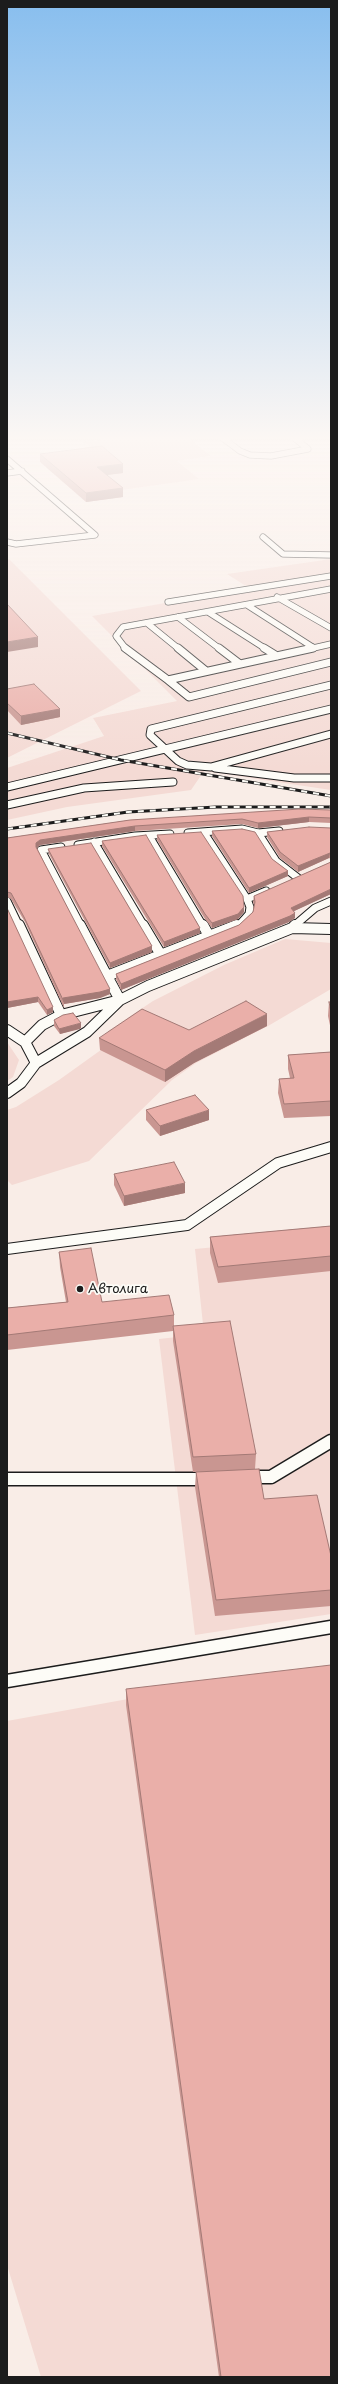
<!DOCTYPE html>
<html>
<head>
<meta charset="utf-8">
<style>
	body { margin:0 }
	#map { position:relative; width:338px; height:2384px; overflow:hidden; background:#f9ede7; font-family:"Playpen Sans",sans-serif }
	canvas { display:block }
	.frame { position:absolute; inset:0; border:8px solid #1c1c1c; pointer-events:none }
</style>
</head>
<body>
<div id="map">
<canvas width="338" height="2384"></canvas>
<div class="frame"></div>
</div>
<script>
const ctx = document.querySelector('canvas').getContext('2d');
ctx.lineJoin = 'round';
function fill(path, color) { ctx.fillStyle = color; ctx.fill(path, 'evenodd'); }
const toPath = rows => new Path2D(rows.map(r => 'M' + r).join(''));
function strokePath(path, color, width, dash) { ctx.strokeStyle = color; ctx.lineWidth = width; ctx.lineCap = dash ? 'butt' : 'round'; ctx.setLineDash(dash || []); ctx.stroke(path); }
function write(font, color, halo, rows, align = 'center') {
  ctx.font = font + ' "Playpen Sans",sans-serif'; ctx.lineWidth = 3.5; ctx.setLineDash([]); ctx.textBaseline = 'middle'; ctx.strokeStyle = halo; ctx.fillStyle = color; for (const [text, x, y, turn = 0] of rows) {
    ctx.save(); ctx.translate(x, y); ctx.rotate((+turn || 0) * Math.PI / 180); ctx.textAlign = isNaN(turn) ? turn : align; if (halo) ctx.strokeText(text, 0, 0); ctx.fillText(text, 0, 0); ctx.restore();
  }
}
fill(toPath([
	[135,436,186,436,211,456,177,461,199,479,122,490,71,450,91,447,83,442],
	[9,559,141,691,7,758,7,560],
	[331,559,331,790,204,771,191,790,67,807,7,820,7,768,104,736,93,718,177,701,92,616,249,588,227,574],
	[285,939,331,943,331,989,268,1026,196,1063,172,1080,89,1161,12,1185,7,1180,7,1110,16,1107,59,1080,119,1037,108,1031,153,1001,224,965],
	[7,1042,19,1060,13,1077,7,1081],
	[331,1236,331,1614,195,1635,159,1339,204,1334,195,1249],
	[161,1693,331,2377,41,2377,7,2265,7,1721]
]), '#f4dad4');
const serviceFar3 = toPath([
	[220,436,240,451,250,455,271,456,308,449,292,436],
	[7,459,95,535,16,544,7,542],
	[7,473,22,471],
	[263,537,283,554,331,555],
	[277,597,331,628],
	[168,602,331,576],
	[247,605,314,648],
	[208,612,266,649],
	[178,617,220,649],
	[147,623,179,649],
	[126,649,116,636,123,627,331,589],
	[309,649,331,644]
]);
const serviceFar2 = toPath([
	[125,648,168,680,313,648],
	[178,648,206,671],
	[219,648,240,664],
	[264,648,277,656],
	[168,680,189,697,331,662],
	[331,685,151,729,150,735,178,761,187,765,211,767,331,734],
	[215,768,294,778,331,778],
	[7,787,331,709],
	[7,805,84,788,173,782],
	[188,833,242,829,258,833,279,831],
	[204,833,247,899],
	[258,833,276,861,298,878],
	[149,836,203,926],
	[94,842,144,926],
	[78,845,135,836,170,834],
	[61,847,41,850,81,926],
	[7,901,19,926],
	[234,926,240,924,249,914,250,907,247,899,266,891],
	[294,926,315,908,331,901]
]);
const serviceFar1 = toPath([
	[19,925,61,1015],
	[80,925,107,976],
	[143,925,161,955],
	[203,925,209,936],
	[292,928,295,925],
	[120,1000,107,976,237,925],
	[7,1030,25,1042],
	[36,1063,25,1042,42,1025,61,1015,120,1000,148,986,292,928,331,929],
	[7,1093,21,1083,36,1063,87,1032,120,1000],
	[7,1249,187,1225,278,1163,331,1147]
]);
const service = toPath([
	[247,1477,271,1477,331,1441],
	[7,1479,209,1479],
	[7,1681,331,1627]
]);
strokePath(serviceFar3, '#1c1c1c', 7);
strokePath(serviceFar2, '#1c1c1c', 9);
strokePath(serviceFar1, '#1c1c1c', 12);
strokePath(service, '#1c1c1c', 15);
strokePath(serviceFar3, '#fdfcf7', 5.5);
strokePath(serviceFar2, '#fdfcf7', 7);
strokePath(serviceFar1, '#fdfcf7', 10);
strokePath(service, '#fdfcf7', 12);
const rail = toPath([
	[7,733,121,760,331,796],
	[7,829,128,812,216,807,331,807]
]);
strokePath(rail, '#1c1c1c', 3);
strokePath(rail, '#fdfcf7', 2, [6]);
fill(toPath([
	[40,454,123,473,106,475,123,488,123,497,86,502,40,462],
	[7,689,60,709,60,717,21,725,7,710],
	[331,810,331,823,309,822,258,828,242,824,135,831,40,845,37,848,110,994,100,998,64,1004,64,1008,25,922,11,899,7,897,7,838,130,820],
	[331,828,331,859,329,858,298,872,280,858,267,837,267,832],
	[212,831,272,859,288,871,288,876,249,893,212,836],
	[157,835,244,907,244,912,238,919,212,928,205,919,157,840],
	[102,841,200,928,200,933,164,947,102,846],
	[48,849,152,946,152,952,110,968,49,854],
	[331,862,331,894,294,911,295,918,289,922,121,990,116,979,116,974,239,925,253,912,254,905,253,902,254,896],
	[7,908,53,1012,47,1015,38,1002,7,1008],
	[329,1002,331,1012,331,1030,328,1016],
	[54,1020,81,1028,60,1034,54,1026],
	[267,1026,194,1063,165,1082,100,1050,99,1038,189,1030],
	[331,1052,331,1116,284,1118,278,1093,279,1079,290,1078,288,1069,288,1055],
	[146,1110,209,1120,160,1136,146,1120],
	[114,1174,185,1193,124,1206,114,1185],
	[331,1226,331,1271,218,1283,210,1253,210,1237],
	[59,1252,102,1302,174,1315,174,1326,256,1454,255,1469,264,1499,331,1556,331,1606,215,1616,195,1487,196,1472,193,1472,173,1341,173,1331,7,1350,7,1308,66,1302,60,1267],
	[126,1689,331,2377,219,2377,126,1705]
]), '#c99691');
fill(toPath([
	[123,464,123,473,98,476,97,467],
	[123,488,123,497,86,502,86,493],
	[38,637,38,647,7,652,7,642],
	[60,709,60,717,21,725,21,716],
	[309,817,309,822,258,828,258,823],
	[135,826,135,831,40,845,36,848,36,843,40,840],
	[330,853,329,858,298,872,298,866],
	[288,871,288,876,249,893,249,888],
	[331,889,331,894,290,913,291,908],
	[244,907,244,912,238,919,212,928,212,923],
	[295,913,295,918,289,922,121,990,121,984],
	[200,928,200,933,164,947,164,942],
	[152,946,152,952,110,968,110,963],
	[110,989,110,994,100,998,64,1004,63,998],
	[38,997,38,1002,7,1008,7,1002],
	[53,1007,53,1012,47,1015,47,1010],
	[267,1014,267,1026,194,1063,165,1082,165,1070,194,1051],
	[81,1023,81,1028,80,1029,60,1034,59,1029],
	[209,1110,209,1120,160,1136,160,1126],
	[185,1183,185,1193,124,1206,124,1196]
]), '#a47a76');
const building = toPath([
	[102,446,123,464,97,467,123,488,86,493,40,454,102,446],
	[7,604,38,637,7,642,7,604],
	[34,684,60,709,21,716,7,703,7,689,34,684],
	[300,809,331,810,331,818,309,817,258,823,242,819,135,826,40,840,36,843,36,847,110,989,100,992,63,998,64,1002,24,917,11,893,7,892,7,838,130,820,300,809],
	[309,827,331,828,331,854,330,853,298,866,280,852,267,832,309,827],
	[242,829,255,832,272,859,288,871,249,888,212,831,242,829],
	[201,832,243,896,244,907,238,914,212,923,205,914,157,835,201,832],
	[146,835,200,928,164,942,102,841,146,835],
	[91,843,152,946,110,963,48,849,91,843],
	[331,862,331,889,291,908,295,913,290,916,121,984,116,974,239,925,253,912,255,902,254,896,331,862],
	[7,908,53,1007,47,1010,38,997,7,1002,7,908],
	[246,1001,267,1014,194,1051,165,1070,99,1038,142,1009,189,1030,246,1001],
	[329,1002,331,1002,331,1012,329,1002],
	[73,1013,81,1023,59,1029,54,1020,63,1015,73,1013],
	[331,1052,331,1101,284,1104,279,1079,294,1078,288,1055,331,1052],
	[195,1095,209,1110,160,1126,146,1110,195,1095],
	[174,1162,185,1183,124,1196,114,1174,174,1162],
	[331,1226,331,1256,218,1267,210,1237,331,1226],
	[91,1248,102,1302,169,1295,174,1315,7,1335,7,1308,68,1302,59,1252,91,1248],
	[230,1321,256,1454,193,1457,173,1326,230,1321],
	[259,1469,264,1499,317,1495,331,1556,331,1590,216,1600,196,1472,259,1469],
	[331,1665,331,2377,221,2377,126,1689,331,1665]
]);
fill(building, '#eaafa9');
strokePath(building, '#a47a76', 1);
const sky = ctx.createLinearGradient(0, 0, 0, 770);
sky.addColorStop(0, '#88beee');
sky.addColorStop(0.57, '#fcf7f4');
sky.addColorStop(1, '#fcf7f400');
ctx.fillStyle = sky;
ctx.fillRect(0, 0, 338, 770);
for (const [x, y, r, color] of [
	[80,1289,4,"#1c1c1c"]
]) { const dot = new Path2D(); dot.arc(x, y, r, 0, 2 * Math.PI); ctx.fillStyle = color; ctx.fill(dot); strokePath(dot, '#fdfcf7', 1.5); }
write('13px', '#1c1c1c', '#fdfcf7', [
	["Автолига",88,1289]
], 'left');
</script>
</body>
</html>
